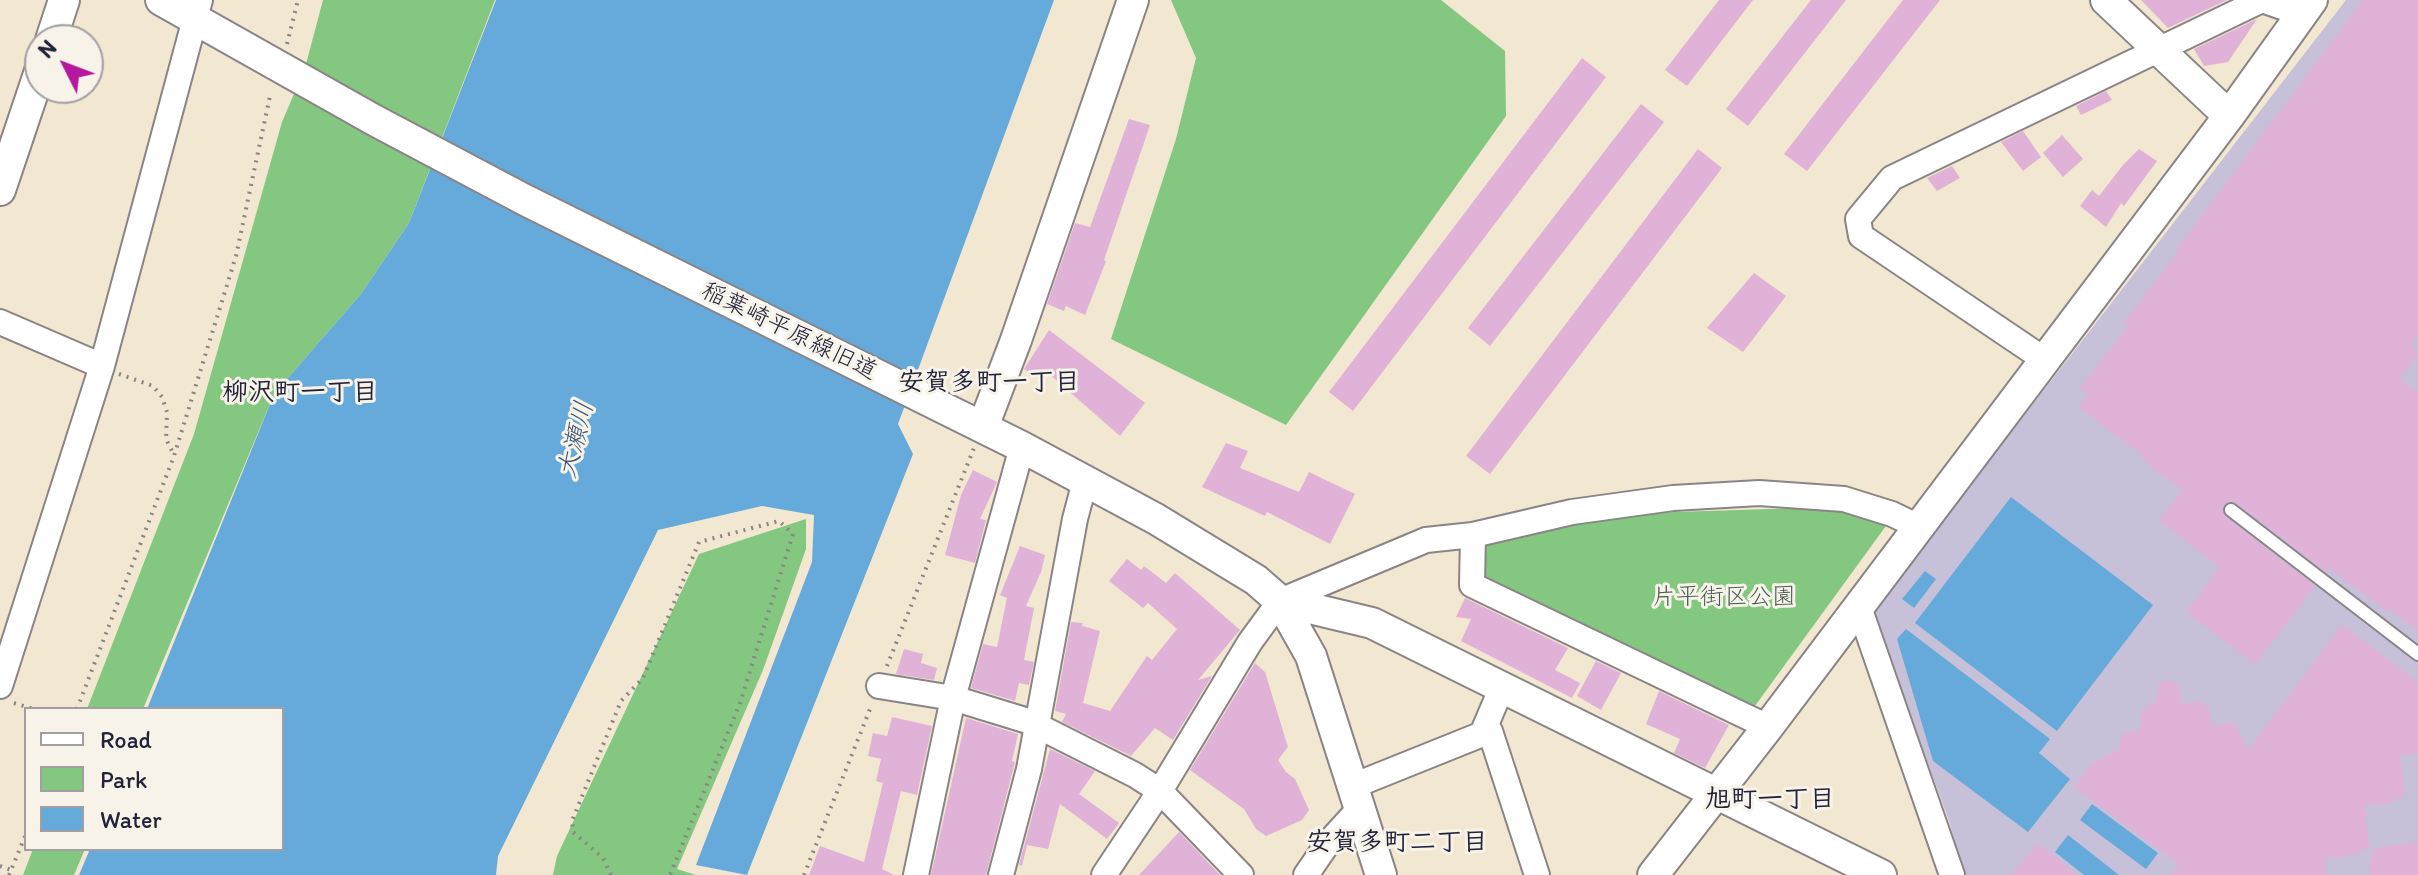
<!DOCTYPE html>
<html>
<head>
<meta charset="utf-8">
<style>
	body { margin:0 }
	#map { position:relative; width:2418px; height:875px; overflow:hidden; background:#f2e7d0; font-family:Itim,sans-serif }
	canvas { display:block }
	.legend { position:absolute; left:24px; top:707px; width:260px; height:144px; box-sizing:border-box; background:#f7f3e8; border:2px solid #a29fa3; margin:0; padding:10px 14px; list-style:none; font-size:24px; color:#22223b }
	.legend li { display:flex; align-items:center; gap:16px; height:40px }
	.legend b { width:40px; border:2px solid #a29fa3 }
	.north { position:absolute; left:24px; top:24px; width:80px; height:80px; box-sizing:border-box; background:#f7f3e8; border:2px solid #a29fa3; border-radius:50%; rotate:312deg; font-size:22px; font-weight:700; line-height:32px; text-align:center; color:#22223b }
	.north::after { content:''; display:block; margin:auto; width:28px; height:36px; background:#b5179e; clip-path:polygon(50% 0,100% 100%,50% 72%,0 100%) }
</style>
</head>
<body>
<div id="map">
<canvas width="2418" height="875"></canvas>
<ul class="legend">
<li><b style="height:10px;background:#fff"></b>Road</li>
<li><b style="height:22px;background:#84c780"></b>Park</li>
<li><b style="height:22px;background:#66aadb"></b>Water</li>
</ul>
<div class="north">N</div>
</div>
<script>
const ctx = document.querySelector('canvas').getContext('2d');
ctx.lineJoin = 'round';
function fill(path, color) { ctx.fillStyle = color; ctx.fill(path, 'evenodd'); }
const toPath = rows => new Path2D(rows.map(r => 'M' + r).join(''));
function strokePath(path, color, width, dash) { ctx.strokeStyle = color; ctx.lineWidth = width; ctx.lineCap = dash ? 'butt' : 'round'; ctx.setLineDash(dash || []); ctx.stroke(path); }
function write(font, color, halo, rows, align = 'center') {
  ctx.font = font + ' Itim,"Klee One",sans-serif'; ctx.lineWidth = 6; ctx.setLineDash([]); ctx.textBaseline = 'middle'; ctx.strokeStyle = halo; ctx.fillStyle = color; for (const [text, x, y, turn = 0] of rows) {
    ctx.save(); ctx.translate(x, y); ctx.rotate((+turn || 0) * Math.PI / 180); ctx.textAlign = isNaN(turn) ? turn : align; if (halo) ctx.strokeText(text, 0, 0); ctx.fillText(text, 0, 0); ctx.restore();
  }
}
fill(toPath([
	[2346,0,2418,0,2418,875,1964,875,1948,818,1872,612]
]), '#c6c0d9');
fill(toPath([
	[323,0,495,0,409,223,361,294,274,394,143,709,87,709,194,434,282,122,305,68],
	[1171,0,1441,0,1505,51,1506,116,1286,425,1111,339,1176,139,1196,58],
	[1832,507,1891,519,1752,710,1475,581,1477,541,1556,524,1644,513],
	[806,519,806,549,763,670,677,869,696,875,553,875,557,856,699,554],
	[33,849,85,849,74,875,23,875]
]), '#84c780');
fill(toPath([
	[496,0,1054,0,898,424,913,454,747,875,696,865,812,562,814,515,762,506,658,530,498,856,496,875,79,875,90,849,282,849,282,709,147,709,274,394,361,294,409,223],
	[2011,497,2153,605,2057,731,1915,623],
	[1925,571,1936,579,1914,608,1902,599],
	[1906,629,2050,739,2039,753,2070,779,2028,832,1933,761,1897,639],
	[2092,804,2158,853,2146,869,2080,820],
	[2068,835,2119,875,2084,875,2055,852]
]), '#66aadb');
fill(toPath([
	[1719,0,1753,0,1687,86,1665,70],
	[1811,0,1846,0,1748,126,1726,109],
	[1903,0,1940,0,1807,171,1784,154],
	[2141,0,2227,0,2168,28],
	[2363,0,2418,0,2418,334,2410,345,2418,354,2400,379,2418,392,2418,631,2390,610,2388,612,2329,568,2326,572,2236,503,2228,501,2222,508,2226,517,2315,586,2255,664,2186,612,2220,567,2159,521,2182,490,2146,463,2142,455,2078,407,2088,394,2080,388,2128,326,2123,323,2179,251,2177,249],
	[2257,19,2228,62,2204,66,2194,49],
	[1582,58,1606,77,1353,411,1329,392],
	[2106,91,2112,100,2081,115,2076,106],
	[1641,104,1664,122,1490,346,1468,328],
	[1129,119,1150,125,1104,260,1106,261,1085,315,1066,306,1064,311,1047,304,1075,223,1090,227],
	[2023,131,2041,157,2023,171,2001,142],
	[2062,135,2083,159,2063,177,2043,153],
	[1698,149,1722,168,1490,474,1466,456],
	[2139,149,2157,161,2124,206,2121,203,2106,227,2080,206,2092,190,2099,196,2123,165],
	[1952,166,1960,178,1937,191,1927,178],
	[1754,273,1786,296,1743,352,1707,328],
	[1049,330,1145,403,1120,436,1048,373,1041,381,1024,369],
	[1226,443,1248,451,1240,468,1299,492,1309,472,1355,494,1330,544,1267,512,1265,516,1202,487],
	[973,470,997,482,980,519,986,520,975,563,945,555,961,495],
	[1020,546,1045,555,1041,572,1026,606,1034,608,1024,660,1034,662,1029,685,1019,683,1015,701,971,688,983,644,997,647,1007,598,1000,595],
	[1127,559,1141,570,1144,566,1166,583,1175,573,1240,630,1198,680,1212,676,1173,740,1155,728,1131,756,1062,722,1066,714,1055,711,1071,622,1083,623,1082,626,1100,631,1083,703,1110,711,1147,656,1152,660,1177,629,1148,603,1143,608,1109,581],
	[1465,598,1568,648,1555,670,1580,683,1572,698,1461,641,1471,619,1456,617],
	[2342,625,2418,682,2418,754,2400,755,2405,796,2383,805,2365,806,2369,848,2348,857,2324,858,2327,875,2170,875,2179,864,2074,787,2091,764,2119,749,2120,740,2124,733,2140,729,2142,710,2156,701,2158,686,2164,681,2173,681,2179,685,2182,704,2198,701,2205,704,2210,711,2211,727,2228,723,2236,725,2248,750],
	[904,649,923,654,921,663,937,668,934,680,896,674],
	[1596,661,1621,673,1601,710,1577,696],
	[1255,663,1265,672,1288,747,1278,760,1286,772,1295,779,1309,810,1302,820,1266,836,1256,829,1244,809,1190,770],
	[1659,691,1729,725,1705,768,1674,753,1680,739,1646,724],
	[892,717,932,726,917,795,901,791,882,869,894,875,809,875,820,846,864,862,883,783,876,781,881,759,868,756,873,733,887,736],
	[966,718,1018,734,1012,761,1015,762,1014,766,986,875,931,875],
	[1050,749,1095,771,1079,794,1119,823,1107,839,1060,804,1048,849,1027,845,1022,866,1019,865],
	[1179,832,1220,875,1139,875],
	[2418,841,2418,875,2369,875,2372,849],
	[2038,843,2077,875,2012,875]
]), '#e0b2d8');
const service = toPath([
	[2231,510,2418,654]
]);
const minor = toPath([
	[0,322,102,366],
	[2045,360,1861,236,1858,219,1892,178,2262,0,2302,14],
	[1473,535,1472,585,1768,727],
	[1859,607,1952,875],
	[0,686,102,366,200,0],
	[879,686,953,698,1028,721,1135,775,1160,791,1241,875],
	[1482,734,1502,687],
	[1353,786,1490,731,1537,875],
	[916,875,953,698,1022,447],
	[1001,875,1029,769,1075,519,1085,481],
	[1104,875,1160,791,1250,642,1280,601,1426,540,1473,535,1572,512,1673,498,1759,493,1844,499,1892,514,1919,527],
	[1306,875,1328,843,1360,808]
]);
const tertiary = toPath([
	[161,0,374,120,525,200,1022,447,1156,519,1256,580,1280,601,1311,656,1381,875],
	[2106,0,2229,116],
	[51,40,64,0],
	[0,190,40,71],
	[983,427,1016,340,1133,0],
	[1280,601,1372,623,1881,875],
	[1653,875,1768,727,2229,116,2312,0]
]);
strokePath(service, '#8a8486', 16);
strokePath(minor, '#8a8486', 28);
strokePath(tertiary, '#8a8486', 34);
strokePath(toPath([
	[287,44,298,0],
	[119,374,153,386,162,397,167,412,166,439,174,455],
	[887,666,974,448],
	[14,703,34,709],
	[77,709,174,456,236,256,270,96],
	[0,866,11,870],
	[9,875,26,834],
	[611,875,603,858,573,832,572,821,621,701,643,678,699,542,779,521,793,534,740,703,670,875],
	[804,875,872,704]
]), '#8a8486', 4, [2, 6]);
strokePath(service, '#fff', 12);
strokePath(minor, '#fff', 24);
strokePath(tertiary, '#fff', 30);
write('24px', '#22223b', '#f7f3e8', [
	["稲葉崎平原線旧道",789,332,26]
]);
write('24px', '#445c53', '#f7f3e8', [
	["片平街区公園",1724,598]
]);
write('bold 26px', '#22223b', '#f7f3e8', [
	["安賀多町一丁目",989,383],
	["柳沢町一丁目",300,393],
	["旭町一丁目",1770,800],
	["安賀多町二丁目",1397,843]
]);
write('italic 26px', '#3d587b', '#f7f3e8', [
	["大瀬川",577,440,-76]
]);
</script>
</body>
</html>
